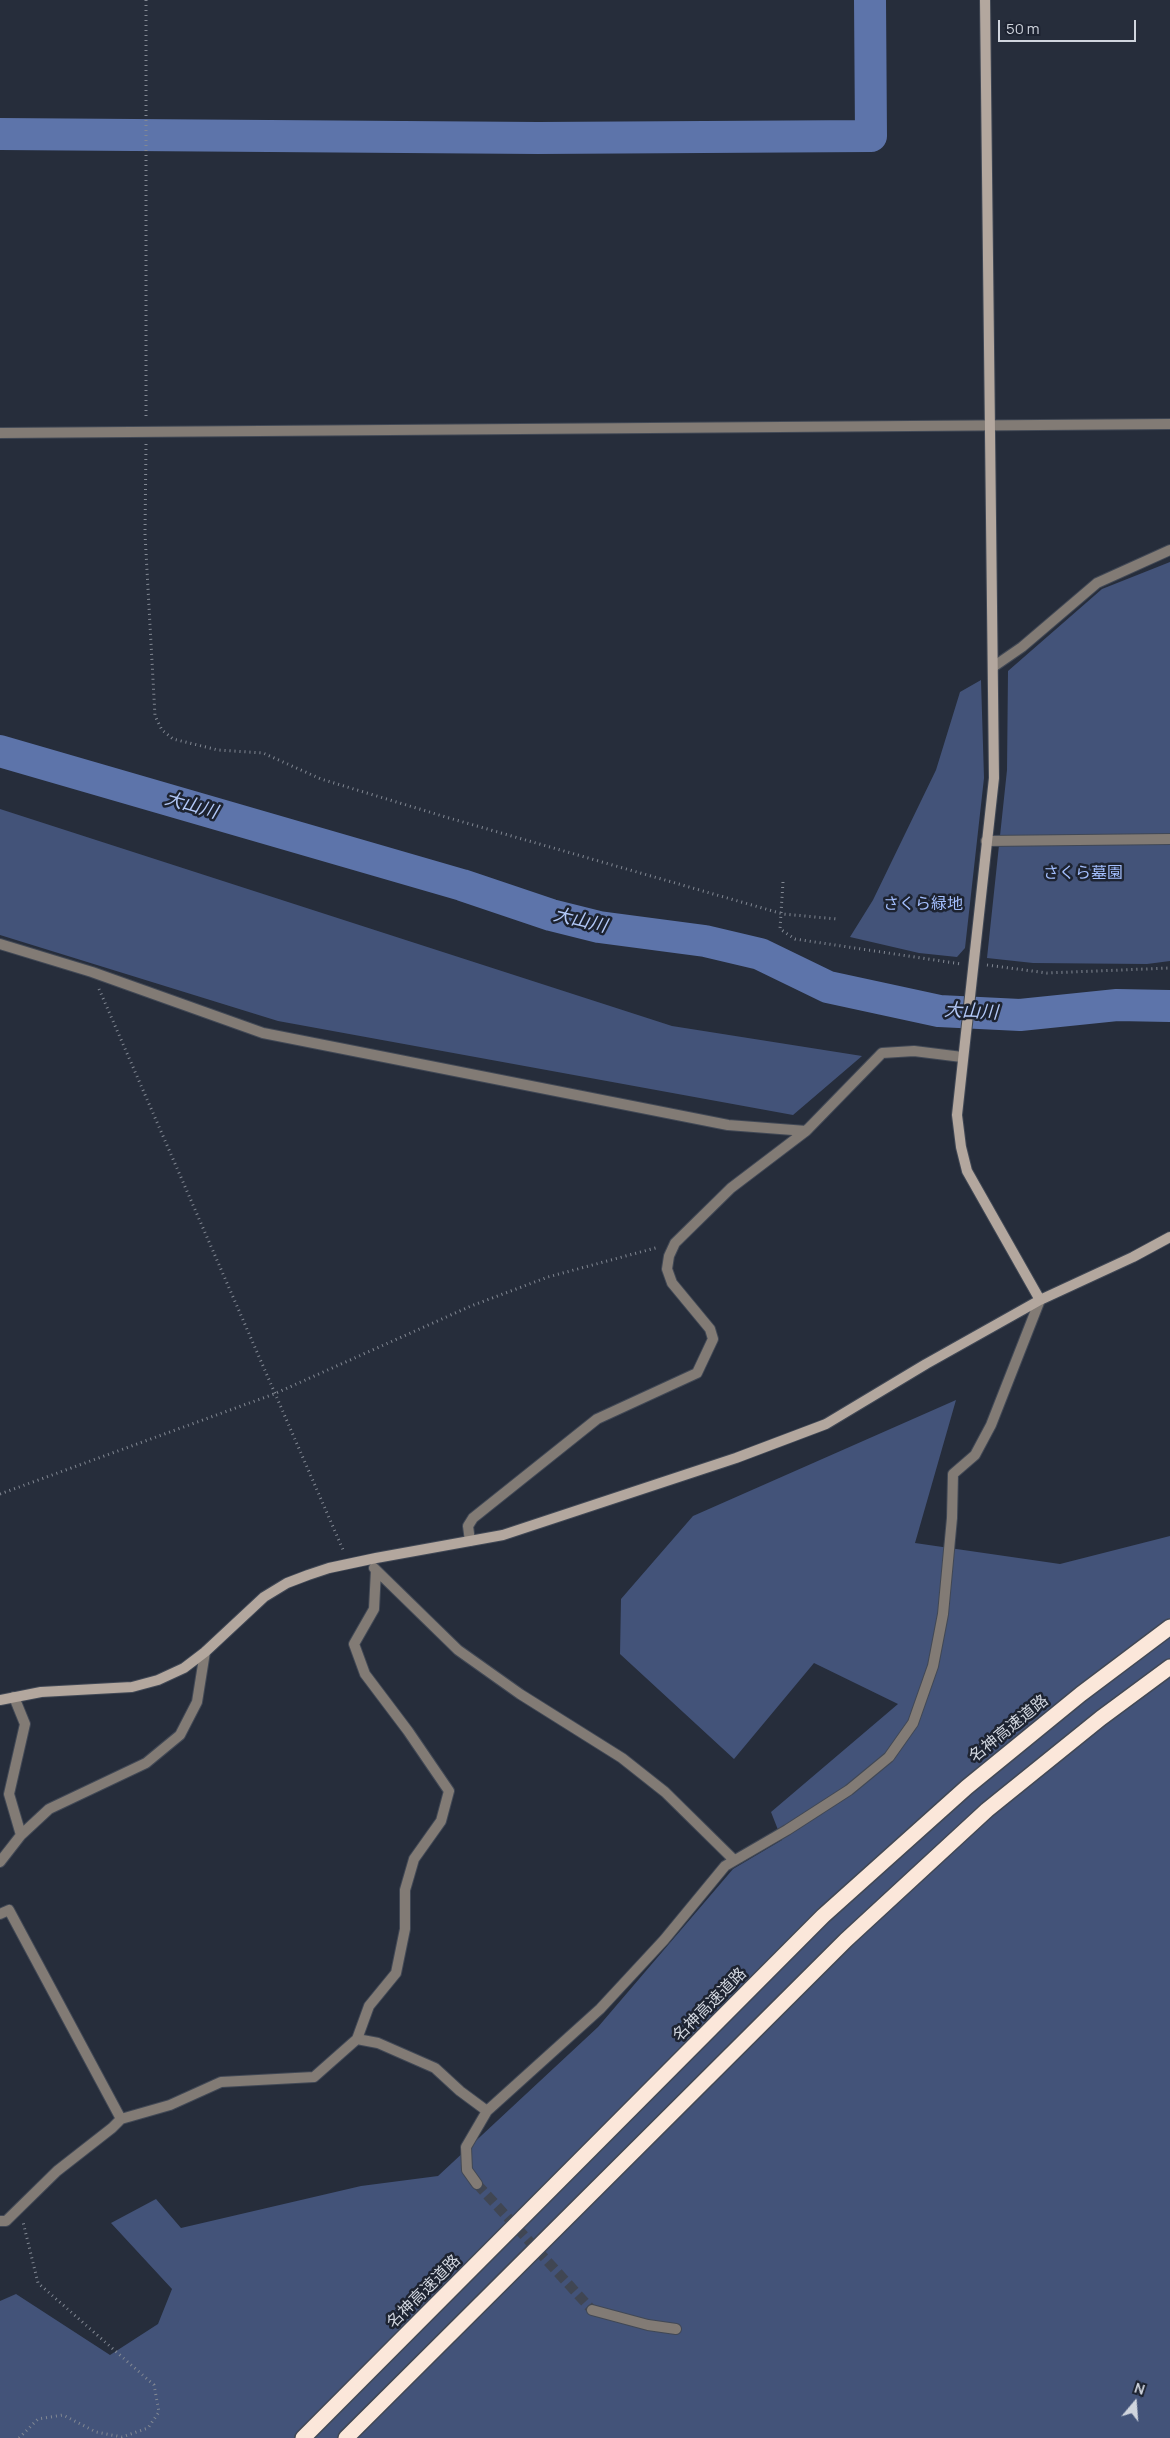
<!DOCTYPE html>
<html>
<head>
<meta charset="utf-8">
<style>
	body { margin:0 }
	#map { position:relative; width:1170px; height:2438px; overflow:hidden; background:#262d3b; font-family:Manrope,sans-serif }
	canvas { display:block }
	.north { position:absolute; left:1110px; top:2378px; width:50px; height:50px; -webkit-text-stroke:4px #1d2331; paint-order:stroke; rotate:18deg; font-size:14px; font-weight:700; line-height:20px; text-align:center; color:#d0d5de }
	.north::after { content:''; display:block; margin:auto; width:18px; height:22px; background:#d0d5de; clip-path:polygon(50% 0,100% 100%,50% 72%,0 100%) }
	.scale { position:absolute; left:998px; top:20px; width:138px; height:22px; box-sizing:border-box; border:2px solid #d0d5de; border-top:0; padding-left:6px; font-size:15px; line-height:18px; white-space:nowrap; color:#d0d5de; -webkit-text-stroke:4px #1d2331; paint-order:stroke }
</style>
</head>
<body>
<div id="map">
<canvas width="1170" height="2438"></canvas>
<div class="north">N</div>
<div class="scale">50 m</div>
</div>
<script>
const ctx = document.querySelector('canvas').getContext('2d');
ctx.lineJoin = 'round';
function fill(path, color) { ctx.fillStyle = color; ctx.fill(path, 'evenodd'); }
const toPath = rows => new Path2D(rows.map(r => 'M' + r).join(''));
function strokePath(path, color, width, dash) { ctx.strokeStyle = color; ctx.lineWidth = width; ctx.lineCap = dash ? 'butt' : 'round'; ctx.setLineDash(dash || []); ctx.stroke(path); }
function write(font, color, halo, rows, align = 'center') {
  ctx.font = font + ' Manrope,"Noto Sans JP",sans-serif'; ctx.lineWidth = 5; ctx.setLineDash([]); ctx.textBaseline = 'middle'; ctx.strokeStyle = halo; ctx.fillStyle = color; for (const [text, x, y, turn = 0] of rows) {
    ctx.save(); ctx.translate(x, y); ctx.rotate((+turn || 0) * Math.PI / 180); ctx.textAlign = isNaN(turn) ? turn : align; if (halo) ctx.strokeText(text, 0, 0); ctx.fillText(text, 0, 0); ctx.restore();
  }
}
fill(toPath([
	[1170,562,1170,961,1147,964,1033,963,987,958,1007,770,1008,671,1102,589],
	[981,680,984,778,965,948,957,957,919,953,850,937,873,900,936,770,960,692],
	[0,809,672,1026,862,1056,793,1115,278,1021,0,935],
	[956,1400,915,1543,1060,1564,1170,1536,1170,2438,0,2438,0,2301,16,2294,110,2355,158,2324,172,2289,111,2223,156,2199,181,2228,361,2186,438,2176,598,2027,733,1869,782,1840,771,1812,898,1704,814,1663,734,1759,620,1654,621,1599,693,1516]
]), '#435379');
strokePath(toPath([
	[0,134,538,138,871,136,870,0],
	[0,751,462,885,551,915,599,927,705,941,760,954,828,987,939,1011,1020,1015,1117,1005,1170,1006]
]), '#5d74aa', 32);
strokePath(toPath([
	[477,2184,592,2310]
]), '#404653', 10, [10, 5]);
const lane = toPath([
	[986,841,1170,839]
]);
const street = toPath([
	[0,433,1170,424],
	[993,667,1022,647,1097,583,1170,550],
	[0,944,92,972,263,1033,728,1125,806,1131],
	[470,1541,468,1526,473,1518,597,1419,697,1373,713,1339,710,1329,672,1283,667,1269,669,1256,675,1243,731,1188,806,1131,882,1053,914,1051,962,1057],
	[374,1568,458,1650,520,1694,622,1758,665,1792,733,1859],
	[14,1697,25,1724,9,1794,21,1835],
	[0,1862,21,1835,49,1809,146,1763,180,1735,197,1702,205,1652],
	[0,1914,9,1910,121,2119],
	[357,2039,378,2043,435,2068,460,2091,487,2111],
	[477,2184,467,2170,466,2147,487,2111,600,2009,664,1940,725,1866,787,1830,849,1790,889,1757,913,1723,933,1666,943,1614,952,1518,953,1474,975,1455,991,1425,1040,1300],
	[0,2221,6,2221,57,2171,112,2128,121,2119,170,2105,221,2082,314,2077,357,2039,369,2006,396,1973,405,1929,405,1890,414,1859,441,1821,449,1791,408,1731,365,1674,354,1644,374,1609,376,1570],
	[592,2310,648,2325,676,2329]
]);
const secondary = toPath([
	[985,0,994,778,957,1115,961,1147,967,1171,1040,1300],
	[0,1700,41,1692,132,1687,158,1680,184,1668,205,1652,264,1597,287,1583,308,1575,329,1568,376,1558,503,1535,736,1458,826,1424,926,1364,1040,1300,1133,1257,1170,1237]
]);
const highway = toPath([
	[303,2438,823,1916,967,1787,1081,1694,1170,1627],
	[346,2438,846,1940,987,1810,1101,1718,1170,1667]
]);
strokePath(lane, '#414855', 12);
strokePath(street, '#414855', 12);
strokePath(secondary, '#414855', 12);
strokePath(highway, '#414855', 18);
strokePath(toPath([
	[146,0,146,418],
	[146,444,145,534,155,716,162,730,173,739,218,750,263,753,321,779,449,818,783,914,837,919],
	[783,882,780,929,795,939,961,964],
	[987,965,1047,973,1170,968],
	[99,989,344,1552],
	[0,1494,274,1394,471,1306,548,1277,659,1247],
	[19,2438,38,2419,63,2415,96,2432,122,2437,148,2428,159,2412,154,2385,38,2283,23,2222]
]), '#828893', 3, [1, 4]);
strokePath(lane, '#827b75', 10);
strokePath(street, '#827b75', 10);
strokePath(secondary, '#b3a79e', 10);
strokePath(highway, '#fbe7da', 15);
write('16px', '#a3befd', '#1d2331', [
	["さくら墓園",1083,874],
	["さくら緑地",923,905]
]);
write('16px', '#d0d5de', '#1d2331', [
	["名神高速道路",1009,1729,-39],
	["名神高速道路",710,2005,-45],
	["名神高速道路",424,2292,-45]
]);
write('italic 18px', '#b2c8f7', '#1d2331', [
	["大山川",191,806,16],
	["大山川",580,921,13],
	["大山川",971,1012,3]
]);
</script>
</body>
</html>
